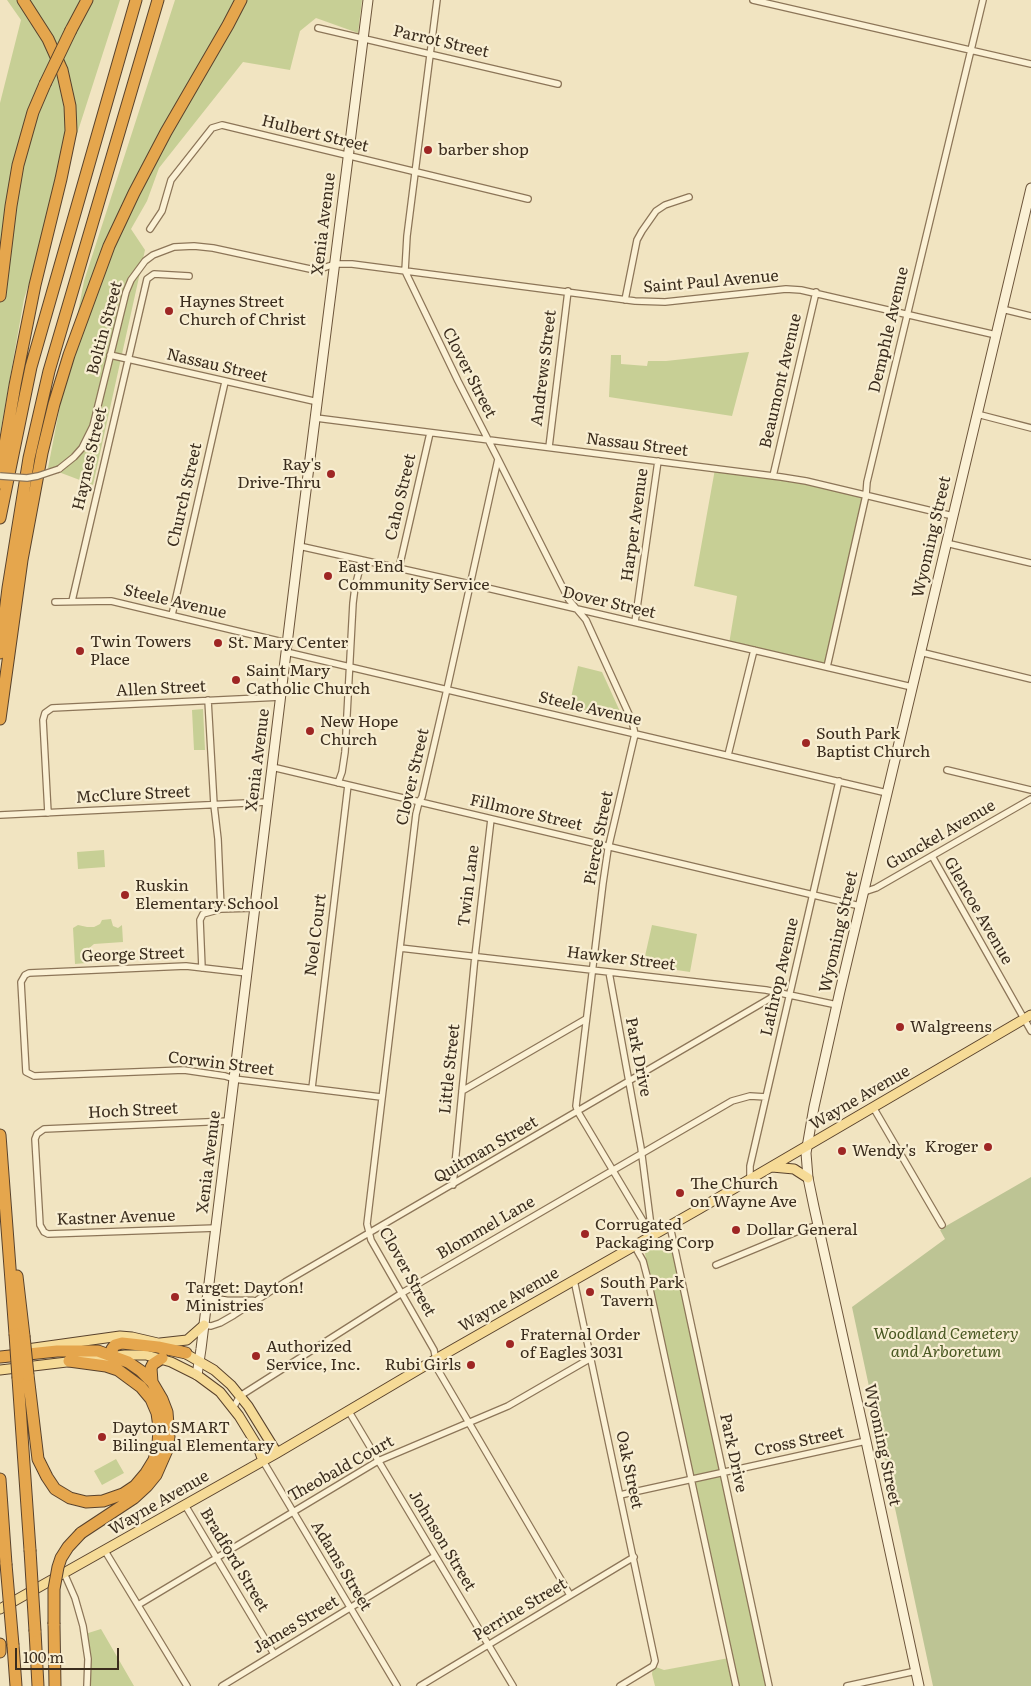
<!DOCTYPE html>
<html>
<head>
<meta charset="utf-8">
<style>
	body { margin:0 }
	#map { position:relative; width:1031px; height:1686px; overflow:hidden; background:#f1e4c1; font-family:Literata,serif }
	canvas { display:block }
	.scale { position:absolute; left:15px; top:1648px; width:104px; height:22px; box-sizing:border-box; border:2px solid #3a2c1d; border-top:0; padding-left:6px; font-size:15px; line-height:18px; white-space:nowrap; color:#3a2c1d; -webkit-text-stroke:4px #f8eed2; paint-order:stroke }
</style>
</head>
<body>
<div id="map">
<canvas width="1031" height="1686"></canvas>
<div class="scale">100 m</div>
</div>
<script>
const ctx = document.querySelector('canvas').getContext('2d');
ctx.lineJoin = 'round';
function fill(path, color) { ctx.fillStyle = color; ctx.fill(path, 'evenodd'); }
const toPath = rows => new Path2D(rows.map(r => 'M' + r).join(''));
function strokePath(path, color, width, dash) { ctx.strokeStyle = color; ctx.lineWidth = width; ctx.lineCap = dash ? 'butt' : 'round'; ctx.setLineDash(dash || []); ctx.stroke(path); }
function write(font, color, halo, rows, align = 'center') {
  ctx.font = font + ' Literata,serif'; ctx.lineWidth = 4.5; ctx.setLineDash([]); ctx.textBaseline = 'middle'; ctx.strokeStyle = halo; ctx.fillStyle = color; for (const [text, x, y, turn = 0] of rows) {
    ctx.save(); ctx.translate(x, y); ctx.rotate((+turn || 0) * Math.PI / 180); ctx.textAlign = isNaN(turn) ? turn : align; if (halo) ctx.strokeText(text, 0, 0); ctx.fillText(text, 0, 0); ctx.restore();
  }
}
fill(toPath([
	[7,0,120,0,24,299,0,434,0,103,21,20],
	[175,0,362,0,358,33,316,18,300,31,290,70,243,62,159,168,147,201,131,229,145,250,93,485,48,468,84,281],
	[749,352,732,416,609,397,611,355,621,355,621,364,647,366,648,361,666,361],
	[715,469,781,477,866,495,827,667,729,644,737,596,694,586],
	[578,666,602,672,623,718,621,719,569,707],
	[203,709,205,750,194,750,192,710],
	[104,850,105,867,78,869,77,852],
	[111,919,113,926,118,928,122,925,123,942,94,944,87,950,86,963,75,964,73,928,78,925,87,927,94,927,100,924,102,920],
	[652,925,697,934,690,972,643,965],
	[668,1240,669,1246,674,1248,769,1686,655,1686,652,1674,653,1666,664,1670,729,1658,643,1261,646,1259,645,1253,646,1251],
	[116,1459,124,1473,102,1485,94,1471],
	[101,1629,134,1686,87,1686,85,1634]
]), '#c7cf95');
fill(toPath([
	[1031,1177,1031,1686,933,1686,852,1307,945,1239,940,1230,946,1226]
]), '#bdc494');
const street = toPath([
	[437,0,407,236,405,271,458,381,498,459,447,689,422,797,419,802,416,814,367,1224,371,1240,434,1350,438,1370,570,1595],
	[753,0,1031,64],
	[318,28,558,84],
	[150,229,162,211,171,180,212,128,222,125,528,199],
	[625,300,637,240,642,231,656,211,665,205,689,197],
	[1002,309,1031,316],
	[110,355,318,402],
	[977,414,1031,428],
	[316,418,781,477,806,481,953,516],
	[549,447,568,291],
	[498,459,569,600,586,620,632,721,635,734,608,849,603,883,576,1106,578,1112,652,1236],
	[59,469,74,457,82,448,93,426,126,292,131,280,145,261,153,255,174,247,194,246,213,248,310,269,323,268,335,264,352,264,635,301,665,302,786,289,801,290,996,335],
	[773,476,816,292],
	[946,543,1031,563],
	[299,546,470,584,912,687],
	[399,568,430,433],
	[72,601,147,279,154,274,189,276],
	[55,602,111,601,287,643],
	[172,615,225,382],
	[635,622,658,461],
	[286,652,887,793],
	[920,652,1031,679],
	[827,667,866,495,867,482,983,0],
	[208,700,214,805,218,839,221,909],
	[728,755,754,650],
	[272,767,860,906],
	[947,770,1031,790],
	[338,783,342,772,345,752,353,603,355,587,362,560],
	[48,813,43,720,45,713,52,708,281,697],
	[0,815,267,802],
	[932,856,1031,1031],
	[864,892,876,888,1031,799],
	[400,948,766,990,837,1005],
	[202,968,200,920,203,914,221,909,255,908],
	[609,972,641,1148,652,1234],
	[247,973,186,966,29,973,25,975,21,982,26,1072,34,1076,184,1070,225,1076,234,1079,381,1097],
	[312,1088,348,785],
	[462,1091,586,1019],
	[873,1107,942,1225],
	[754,1177,750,1176,750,1166,839,781],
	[453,1185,475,956,491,819],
	[670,1226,769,1686],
	[216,1228,48,1234,44,1232,40,1225,35,1139,37,1134,44,1129,229,1121],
	[634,1245,643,1261,648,1280,736,1686],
	[716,1265,796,1232,818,1225],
	[574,1280,655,1661,653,1666,620,1686],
	[204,1325,211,1326,220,1323,234,1315,285,1282,781,992],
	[233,1408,240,1396,402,1293,732,1101,750,1096,766,1097],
	[348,1410,513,1686],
	[263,1461,397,1686],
	[620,1495,866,1441],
	[185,1505,274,1654],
	[105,1551,187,1686],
	[64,1573,75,1598,83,1626,88,1659,87,1686],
	[138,1605,378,1461,508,1406,591,1358],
	[222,1686,435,1556],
	[420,1686,634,1557],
	[847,1686,916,1671]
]);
const secondary = toPath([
	[208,1299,227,1302,253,1302],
	[197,1375,201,1349,299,546,368,0],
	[919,1686,866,1441,814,1207,808,1178,806,1153,814,1107,840,991,1031,188]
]);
const primary = toPath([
	[772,1167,794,1169,808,1178],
	[160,1343,187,1340,204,1325],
	[27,1349,120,1336,132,1337,162,1344],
	[181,1351,214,1370,231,1385,248,1406,277,1453],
	[0,1370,125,1355,146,1355,171,1362,197,1375,220,1392,239,1416,258,1447,263,1461],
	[0,1609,277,1453,443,1355,699,1209,1031,1015]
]);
const highway = toPath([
	[71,30,87,0],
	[0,296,11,206,18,165,33,112,45,84],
	[0,483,3,456,15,385,35,285,61,179,71,131,70,106,62,70,48,39,23,0],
	[0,518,31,367,136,0],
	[0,653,8,588,29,458,49,371,158,0],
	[0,719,22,560,42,453,54,404,69,355,109,246,134,193,166,132,228,25,241,0],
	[0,1135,15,1334],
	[17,1276,24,1336],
	[0,1357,57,1351,98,1351,128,1362,141,1371,152,1382,162,1399,167,1412,169,1437,167,1450,156,1475,147,1486,134,1498,81,1533],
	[114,1362,112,1349,115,1345,122,1343,158,1347,186,1353],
	[28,1375,38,1459,47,1477,55,1489,70,1498,86,1502,103,1501,123,1494,135,1486,146,1473,154,1460,158,1445,159,1427,157,1413,151,1399,141,1387,118,1370,106,1366,69,1361],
	[18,1378,30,1550],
	[152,1382,151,1368,153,1364,162,1358],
	[0,1479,6,1564],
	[54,1624,55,1686],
	[35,1631,38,1686],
	[0,1644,0,1652],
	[13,1645,16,1686]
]);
strokePath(street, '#8c7558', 8);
strokePath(secondary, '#6d553b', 11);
strokePath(primary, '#59422c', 11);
strokePath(highway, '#59422c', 13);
strokePath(street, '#fbf1d5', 5.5);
strokePath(secondary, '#fbf1d5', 9);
strokePath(primary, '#f6db97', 9);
strokePath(highway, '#e5a64d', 11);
const streetBridge = toPath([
	[0,476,27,478,38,476,59,469]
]);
const highwayBridge = toPath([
	[45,84,71,30],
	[15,1334,18,1378],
	[24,1336,28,1375],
	[30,1550,35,1631],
	[6,1564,13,1645],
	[54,1624,54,1589,58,1567,61,1558,68,1547,81,1533]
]);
strokePath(streetBridge, '#8c7558', 8, []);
strokePath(highwayBridge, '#59422c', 13, []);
strokePath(streetBridge, '#fbf1d5', 5.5);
strokePath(highwayBridge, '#e5a64d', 11);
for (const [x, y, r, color] of [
	[428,150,5,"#9e2624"],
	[169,311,5,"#9e2624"],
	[331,474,5,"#9e2624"],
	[328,576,5,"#9e2624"],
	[218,643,5,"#9e2624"],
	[80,651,5,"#9e2624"],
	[236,680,5,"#9e2624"],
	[310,731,5,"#9e2624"],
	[806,743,5,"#9e2624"],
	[125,895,5,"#9e2624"],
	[900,1027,5,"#9e2624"],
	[988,1147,5,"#9e2624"],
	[842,1151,5,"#9e2624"],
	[680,1193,5,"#9e2624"],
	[736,1230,5,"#9e2624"],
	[585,1234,5,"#9e2624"],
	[590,1292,5,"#9e2624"],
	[175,1297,5,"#9e2624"],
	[510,1344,5,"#9e2624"],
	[256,1356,5,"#9e2624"],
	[471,1365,5,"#9e2624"],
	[102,1437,5,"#9e2624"]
]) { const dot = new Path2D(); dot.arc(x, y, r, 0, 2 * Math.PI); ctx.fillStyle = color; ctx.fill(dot); strokePath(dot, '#f8eed2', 2); }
write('16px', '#3a2c1d', '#f8eed2', [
	["Parrot Street",441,42,13],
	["Hulbert Street",315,134,14],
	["Xenia Avenue",324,224,-83],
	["Saint Paul Avenue",711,282,-5],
	["Boltin Street",105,328,-75],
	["Demphle Avenue",889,330,-77],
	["Nassau Street",217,366,13],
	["Andrews Street",544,368,-83],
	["Clover Street",469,373,63],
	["Beaumont Avenue",781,381,-77],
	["Nassau Street",637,445,7],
	["Haynes Street",90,459,-77],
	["Church Street",185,495,-77],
	["Caho Street",401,497,-77],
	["Harper Avenue",635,525,-82],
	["Wyoming Street",932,537,-77],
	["Steele Avenue",175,602,13],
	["Dover Street",609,603,13],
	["Allen Street",161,689,-3],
	["Steele Avenue",590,709,13],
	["Xenia Avenue",258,760,-83],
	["Clover Street",413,777,-77],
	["McClure Street",133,795,-3],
	["Fillmore Street",526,813,13],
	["Gunckel Avenue",941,835,-30],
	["Pierce Street",599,838,-79],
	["Twin Lane",469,886,-83],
	["Glencoe Avenue",978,911,60],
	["Wyoming Street",839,932,-77],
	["Noel Court",316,935,-83],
	["George Street",133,955,-2],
	["Hawker Street",621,959,7],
	["Lathrop Avenue",780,977,-77],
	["Park Drive",638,1057,79],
	["Corwin Street",221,1064,7],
	["Little Street",450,1069,-84],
	["Wayne Avenue",860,1098,-30],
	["Hoch Street",133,1111,-3],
	["Quitman Street",486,1150,-30],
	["Xenia Avenue",209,1162,-83],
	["Kastner Avenue",116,1218,-2],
	["Blommel Lane",486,1228,-30],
	["Clover Street",407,1272,61],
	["Wayne Avenue",509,1300,-30],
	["Cross Street",799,1442,-12],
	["Wyoming Street",882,1445,78],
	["Park Drive",733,1453,78],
	["Theobald Court",341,1469,-29],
	["Oak Street",629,1470,78],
	["Wayne Avenue",159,1503,-30],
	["Johnson Street",442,1541,59],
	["Bradford Street",234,1560,59],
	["Adams Street",341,1566,59],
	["Perrine Street",520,1610,-31],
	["James Street",296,1625,-31]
]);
write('16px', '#3a2c1d', '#f8eed2', [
	["barber shop",438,150],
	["Haynes Street",179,302],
	["Church of Christ",179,320],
	["Ray's",321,465,"right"],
	["Drive-Thru",321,483,"right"],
	["East End",338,567],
	["Community Service",338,585],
	["Twin Towers",90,642],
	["Place",90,660],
	["St. Mary Center",228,643],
	["Saint Mary",246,671],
	["Catholic Church",246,689],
	["New Hope",320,722],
	["Church",320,740],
	["South Park",816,734],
	["Baptist Church",816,752],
	["Ruskin",135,886],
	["Elementary School",135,904],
	["Walgreens",910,1027],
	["Kroger",978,1147,"right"],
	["Wendy's",852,1151],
	["The Church",690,1184],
	["on Wayne Ave",690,1202],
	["Corrugated",595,1225],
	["Packaging Corp",595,1243],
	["Dollar General",746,1230],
	["South Park",600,1283],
	["Tavern",600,1301],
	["Target: Dayton!",185,1288],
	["Ministries",185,1306],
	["Fraternal Order",520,1335],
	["of Eagles 3031",520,1353],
	["Authorized",266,1347],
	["Service, Inc.",266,1365],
	["Rubi Girls",461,1365,"right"],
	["Dayton SMART",112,1428],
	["Bilingual Elementary",112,1446]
], 'left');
write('italic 16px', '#495822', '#f8eed2', [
	["Woodland Cemetery",946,1334],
	["and Arboretum",946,1352]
]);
</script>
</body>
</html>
